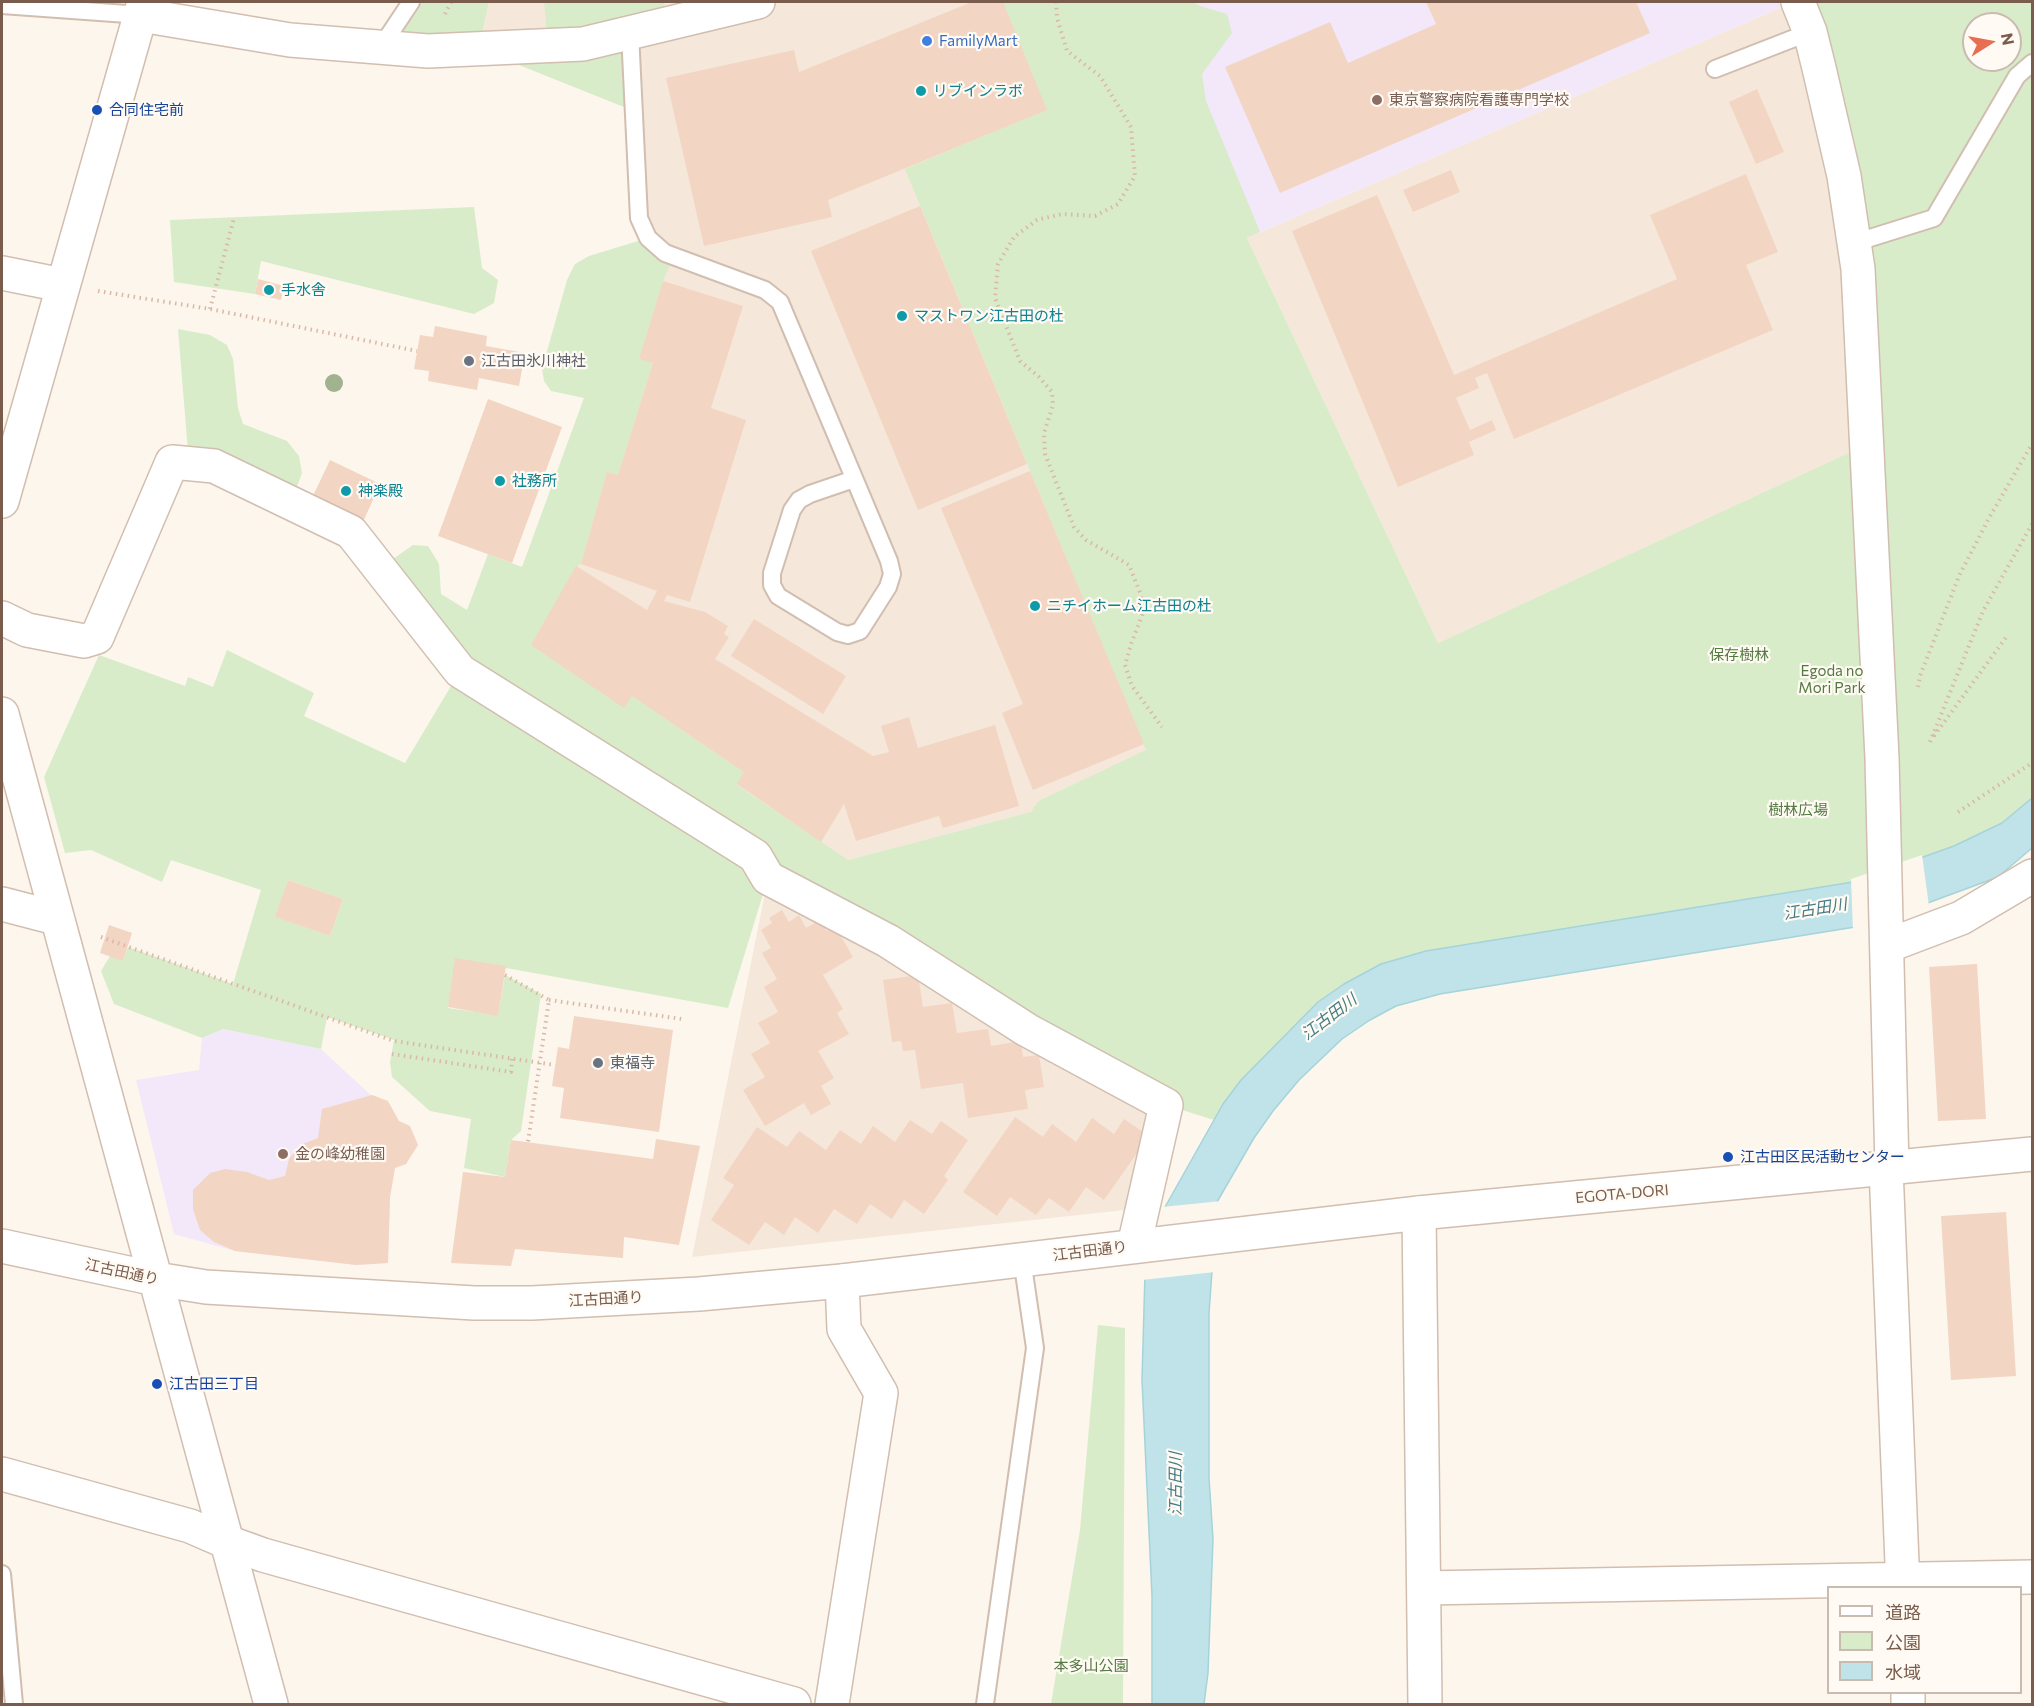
<!DOCTYPE html>
<html>
<head>
<meta charset="utf-8">
<style>
	body { margin:0 }
	#map { position:relative; width:2034px; height:1706px; overflow:hidden; background:#fdf6ec; font-family:Commissioner,"Noto Sans JP",sans-serif }
	canvas { display:block }
	.frame { position:absolute; inset:0; border:3px solid #7a5c4d; pointer-events:none }
	.legend { position:absolute; left:1827px; top:1586px; width:195px; height:108px; box-sizing:border-box; background:#fffaf3; border:2px solid #cabbb1; margin:0; padding:8px 10px; list-style:none; font-size:18px; color:#7a5c4d }
	.legend li { display:flex; align-items:center; gap:12px; height:30px }
	.legend b { width:30px; border:2px solid #cabbb1 }
	.north { position:absolute; left:1962px; top:12px; width:60px; height:60px; box-sizing:border-box; background:#fffaf3; border:2px solid #cabbb1; border-radius:50%; rotate:79deg; font-size:16px; font-weight:700; line-height:24px; text-align:center; color:#7a5c4d }
	.north::after { content:''; display:block; margin:auto; width:21px; height:27px; background:#e76f51; clip-path:polygon(50% 0,100% 100%,50% 72%,0 100%) }
</style>
</head>
<body>
<div id="map">
<canvas width="2034" height="1706"></canvas>
<div class="frame"></div>
<ul class="legend">
<li><b style="height:8px;background:#fff"></b>道路</li>
<li><b style="height:16px;background:#d8ecc9"></b>公園</li>
<li><b style="height:16px;background:#bfe3e8"></b>水域</li>
</ul>
<div class="north">N</div>
</div>
<script>
const ctx = document.querySelector('canvas').getContext('2d');
ctx.lineJoin = 'round';
function fill(path, color) { ctx.fillStyle = color; ctx.fill(path, 'evenodd'); }
const toPath = rows => new Path2D(rows.map(r => 'M' + r).join(''));
function strokePath(path, color, width, dash) { ctx.strokeStyle = color; ctx.lineWidth = width; ctx.lineCap = dash ? 'butt' : 'round'; ctx.setLineDash(dash || []); ctx.stroke(path); }
function write(font, color, halo, rows, align = 'center') {
  ctx.font = font + ' Commissioner,"Noto Sans JP",sans-serif'; ctx.lineWidth = 4.5; ctx.setLineDash([]); ctx.textBaseline = 'middle'; ctx.strokeStyle = halo; ctx.fillStyle = color; for (const [text, x, y, turn = 0] of rows) {
    ctx.save(); ctx.translate(x, y); ctx.rotate((+turn || 0) * Math.PI / 180); ctx.textAlign = isNaN(turn) ? turn : align; if (halo) ctx.strokeText(text, 0, 0); ctx.fillText(text, 0, 0); ctx.restore();
  }
}
fill(toPath([
	[489,2,1145,2,1214,719,1038,801,1032,812,848,860,1166,1105,1143,1208,692,1257,768,878,480,683,623,292,648,238,630,33,479,48],
	[1794,2,1810,32,1867,445,1438,643,1247,238]
]), '#f5e8da');
fill(toPath([
	[1145,2,1794,2,1247,238],
	[223,1029,321,1049,399,1121,410,1126,418,1145,406,1164,395,1168,390,1197,388,1263,356,1265,235,1251,174,1234,136,1080,199,1070,202,1038]
]), '#f3e8fa');
fill(toPath([
	[411,2,489,2,479,48,548,45,544,2,664,2,668,23,630,33,634,111,479,49,381,47],
	[1003,2,1193,2,1200,6,1227,14,1232,33,1202,74,1206,101,1260,232,1247,238,1438,643,1866,445,1862,346,1798,2,2032,2,2032,798,2002,823,1954,846,1853,882,1438,949,1381,964,1344,984,1318,1002,1241,1080,1223,1104,1214,1120,1166,1105,768,878,728,1008,456,959,448,1008,498,1015,505,975,541,994,521,1131,511,1140,505,1177,464,1168,471,1119,430,1111,392,1077,390,1062,394,1040,327,1017,321,1049,223,1029,202,1038,114,1004,101,971,110,956,123,960,128,947,233,984,261,890,171,860,162,882,91,850,65,853,44,777,99,655,185,686,188,677,213,687,227,650,314,693,304,716,405,763,460,671,380,568,413,545,428,546,439,564,441,594,467,610,488,554,522,567,584,398,551,391,544,381,542,369,567,280,575,264,589,256,648,238,674,256,663,281,639,359,653,363,618,475,607,472,581,564,576,567,624,707,632,696,744,772,737,785,848,860,1031,812,1038,801,1146,750,905,169,1046,110],
	[1974,24,2010,24,2010,60,1974,60],
	[288,880,343,899,330,936,276,917],
	[474,207,482,268,498,280,494,303,474,314,261,261,255,294,174,282,170,220],
	[178,329,210,335,227,345,233,359,238,408,243,424,287,441,299,456,302,473,291,503,189,464],
	[1098,1325,1125,1328,1123,1704,1051,1704,1080,1530]
]), '#d8ecc9');
const water = toPath([
	[2032,798,2032,848,1998,877,1925,904,1855,927,1440,994,1396,1006,1370,1020,1342,1039,1299,1080,1273,1111,1254,1138,1217,1202,1209,1313,1209,1478,1213,1539,1208,1673,1204,1704,1152,1704,1152,1596,1142,1380,1145,1273,1165,1207,1223,1104,1241,1080,1318,1002,1344,984,1381,964,1426,951,1853,882,1954,846,2002,823,2032,798]
]);
fill(water, '#bfe3e8');
strokePath(water, '#a5d3da', 1.5);
fill(toPath([
	[1922,855,1929,906,1853,931,1851,879],
	[1221,1201,1215,1272,1142,1280,1142,1272,1162,1207]
]), '#fdf6ec');
fill(toPath([
	[972,2,1003,2,1047,110,828,200,832,217,704,246,666,78,794,50,799,72],
	[1426,2,1636,2,1650,33,1280,193,1225,67,1330,22,1348,63,1436,24],
	[1757,89,1784,152,1756,164,1729,102],
	[1451,170,1460,192,1413,212,1403,190],
	[1746,174,1778,252,1746,265,1773,330,1514,439,1487,373,1475,378,1479,388,1456,398,1470,430,1492,420,1496,430,1469,442,1474,455,1398,487,1292,231,1377,195,1454,375,1677,279,1650,215],
	[920,206,1027,464,918,510,811,251],
	[258,279,284,286,281,300,255,294],
	[663,281,743,306,711,408,746,420,690,602,667,595,664,601,705,612,728,626,724,634,729,637,715,659,873,756,889,752,881,726,909,717,918,748,995,725,1019,806,943,828,939,816,856,841,844,804,821,842,737,784,744,772,632,696,624,708,531,645,576,566,647,610,657,591,581,564,607,472,618,475,653,363,639,359],
	[435,326,487,336,486,346,525,353,519,386,479,378,477,390,428,381,429,371,414,369,420,335,433,337],
	[488,399,562,427,512,563,438,536],
	[330,460,380,484,363,522,312,498],
	[1030,471,1144,744,1033,790,1002,713,1023,704,941,508],
	[754,619,846,676,823,714,731,656],
	[288,880,343,899,330,936,275,917],
	[782,910,789,922,799,915,806,928,820,920,827,931,835,926,853,957,823,975,843,1009,837,1013,849,1034,818,1051,834,1078,821,1086,831,1104,811,1115,804,1103,765,1126,743,1090,765,1077,751,1054,770,1043,758,1023,778,1012,764,987,777,979,762,953,771,948,761,930,772,923,769,918],
	[109,925,132,933,123,961,100,953],
	[455,958,506,966,498,1016,448,1007],
	[1977,964,1986,1119,1938,1121,1929,967],
	[918,975,923,1007,952,1003,957,1033,988,1029,991,1046,1021,1041,1023,1057,1039,1055,1044,1087,1025,1090,1028,1109,968,1118,963,1083,921,1089,915,1050,903,1051,901,1041,892,1042,883,980],
	[574,1016,673,1030,659,1132,560,1118,564,1088,552,1086,558,1047,569,1049],
	[372,1095,388,1101,399,1121,410,1126,418,1145,406,1164,395,1168,390,1197,388,1263,356,1265,235,1251,214,1242,200,1230,193,1209,193,1190,210,1173,225,1169,247,1172,269,1180,285,1176,289,1159,300,1145,318,1138,322,1109],
	[1015,1117,1043,1137,1052,1124,1076,1142,1092,1118,1114,1134,1124,1119,1149,1136,1104,1200,1086,1187,1069,1212,1049,1198,1036,1215,1010,1197,997,1216,963,1192],
	[910,1120,932,1134,941,1121,968,1140,944,1176,948,1180,924,1214,904,1200,892,1219,870,1204,857,1224,834,1209,818,1233,795,1217,784,1235,765,1222,749,1245,711,1220,734,1185,723,1178,757,1127,787,1147,799,1131,826,1150,840,1130,861,1144,873,1126,895,1142],
	[656,1139,700,1146,679,1245,624,1237,623,1258,515,1249,511,1266,451,1263,463,1172,505,1177,511,1140,653,1159],
	[2006,1212,2016,1376,1951,1380,1941,1216]
]), '#f3d5c3');
const service = toPath([
	[2,5,141,15],
	[630,33,639,218,648,238,665,253,765,290,780,302,889,561,892,574,888,587,860,631,848,635,837,632,778,596,772,585,772,573,792,510,799,500,810,494,854,479],
	[381,47,411,2],
	[1715,69,1810,32],
	[1854,243,1934,218,2017,76,2032,63],
	[2,1574,14,1704],
	[985,1704,1035,1348,1022,1259]
]);
const minor = toPath([
	[2,273,62,285],
	[2,618,27,630,84,641,97,637,172,462,214,466,351,532,460,671,755,856,768,878,888,941,1027,1030,1166,1105,1134,1246],
	[2,904,56,918],
	[1887,946,1961,918,2032,876],
	[1886,1168,1903,1588],
	[1419,1213,1425,1704],
	[2,1474,190,1526,227,1542,263,1555,794,1704],
	[1424,1588,2032,1577],
	[1908,1692,1908,1704],
	[832,1704,881,1393,844,1329,842,1281]
]);
const tertiary = toPath([
	[1798,2,1810,32,1819,68,1844,176,1858,269,1882,758,1892,1168],
	[141,15,290,40,428,51,583,44,758,2],
	[2,501,144,2],
	[2,714,271,1704],
	[2,1246,156,1279,206,1287,474,1303,532,1303,699,1294,842,1281,1419,1213,2032,1154]
]);
strokePath(service, '#d1beb0', 20);
strokePath(minor, '#d1beb0', 36);
strokePath(tertiary, '#d1beb0', 36);
strokePath(toPath([
	[1056,2,1057,18,1067,51,1100,76,1131,127,1135,176,1118,204,1095,216,1062,214,1037,220,1014,237,998,264,995,298,1020,361,1039,377,1052,392,1053,405,1044,433,1045,454,1074,527,1086,540,1129,565,1141,595,1143,613,1131,644,1125,665,1132,686,1162,727],
	[445,14,451,2],
	[98,291,210,309,417,351],
	[210,309,234,218],
	[1918,687,1920,676,1959,576,1989,518,2032,444],
	[1934,736,2007,636],
	[1930,742,1983,611,2032,524],
	[1958,812,2032,763],
	[101,937,394,1041,555,1065],
	[505,975,549,1000,528,1142],
	[549,1000,682,1019],
	[392,1054,511,1072,512,1059]
]), '#d9b8a5', 4, [1.5, 4.5]);
strokePath(service, '#fff', 16);
strokePath(minor, '#fff', 33);
strokePath(tertiary, '#fff', 33);
ctx.fillStyle = '#a0b28e';
for (const [x, y] of [
	[334,383]
]) { ctx.beginPath(); ctx.arc(x, y, 9, 0, 2 * Math.PI); ctx.fill(); }
for (const [x, y, r, color] of [
	[927,41,6,"#3f7fe0"],
	[921,91,6,"#0f9aa8"],
	[1377,100,6,"#8d6e63"],
	[97,110,6,"#1a4fb4"],
	[269,290,6,"#0f9aa8"],
	[902,316,6,"#0f9aa8"],
	[469,361,6,"#6b7280"],
	[500,481,6,"#0f9aa8"],
	[346,491,6,"#0f9aa8"],
	[1035,606,6,"#0f9aa8"],
	[598,1063,6,"#6b7280"],
	[283,1154,6,"#8d6e63"],
	[1728,1157,6,"#1a4fb4"],
	[157,1384,6,"#1a4fb4"]
]) { const dot = new Path2D(); dot.arc(x, y, r, 0, 2 * Math.PI); ctx.fillStyle = color; ctx.fill(dot); strokePath(dot, '#fffaf3', 2); }
write('15px', '#366cbe', '#fffaf3', [
	["FamilyMart",939,41]
], 'left');
write('15px', '#0d838f', '#fffaf3', [
	["リブインラボ",933,91],
	["手水舎",281,290],
	["マストワン江古田の杜",914,316],
	["社務所",512,481],
	["神楽殿",358,491],
	["ニチイホーム江古田の杜",1047,606]
], 'left');
write('15px', '#785e54', '#fffaf3', [
	["東京警察病院看護専門学校",1389,100],
	["金の峰幼稚園",295,1154]
], 'left');
write('15px', '#164399', '#fffaf3', [
	["合同住宅前",109,110],
	["江古田区民活動センター",1740,1157],
	["江古田三丁目",169,1384]
], 'left');
write('15px', '#5b616d', '#fffaf3', [
	["江古田氷川神社",481,361],
	["東福寺",610,1063]
], 'left');
write('15px', '#537a41', '#fffaf3', [
	["保存樹林",1739,655],
	["Egoda no",1832,671],
	["Mori Park",1832,688],
	["樹林広場",1798,810],
	["本多山公園",1091,1666]
]);
write('15px', '#7a5c4d', '#fffaf3', [
	["EGOTA-DORI",1622,1194,-5],
	["江古田通り",1090,1251,-7],
	["江古田通り",122,1272,12],
	["江古田通り",606,1299,-3]
]);
write('italic 16px', '#437c86', '#fffaf3', [
	["江古田川",1815,909,-9],
	["江古田川",1329,1017,-37],
	["江古田川",1176,1484,-90]
]);
</script>
</body>
</html>
